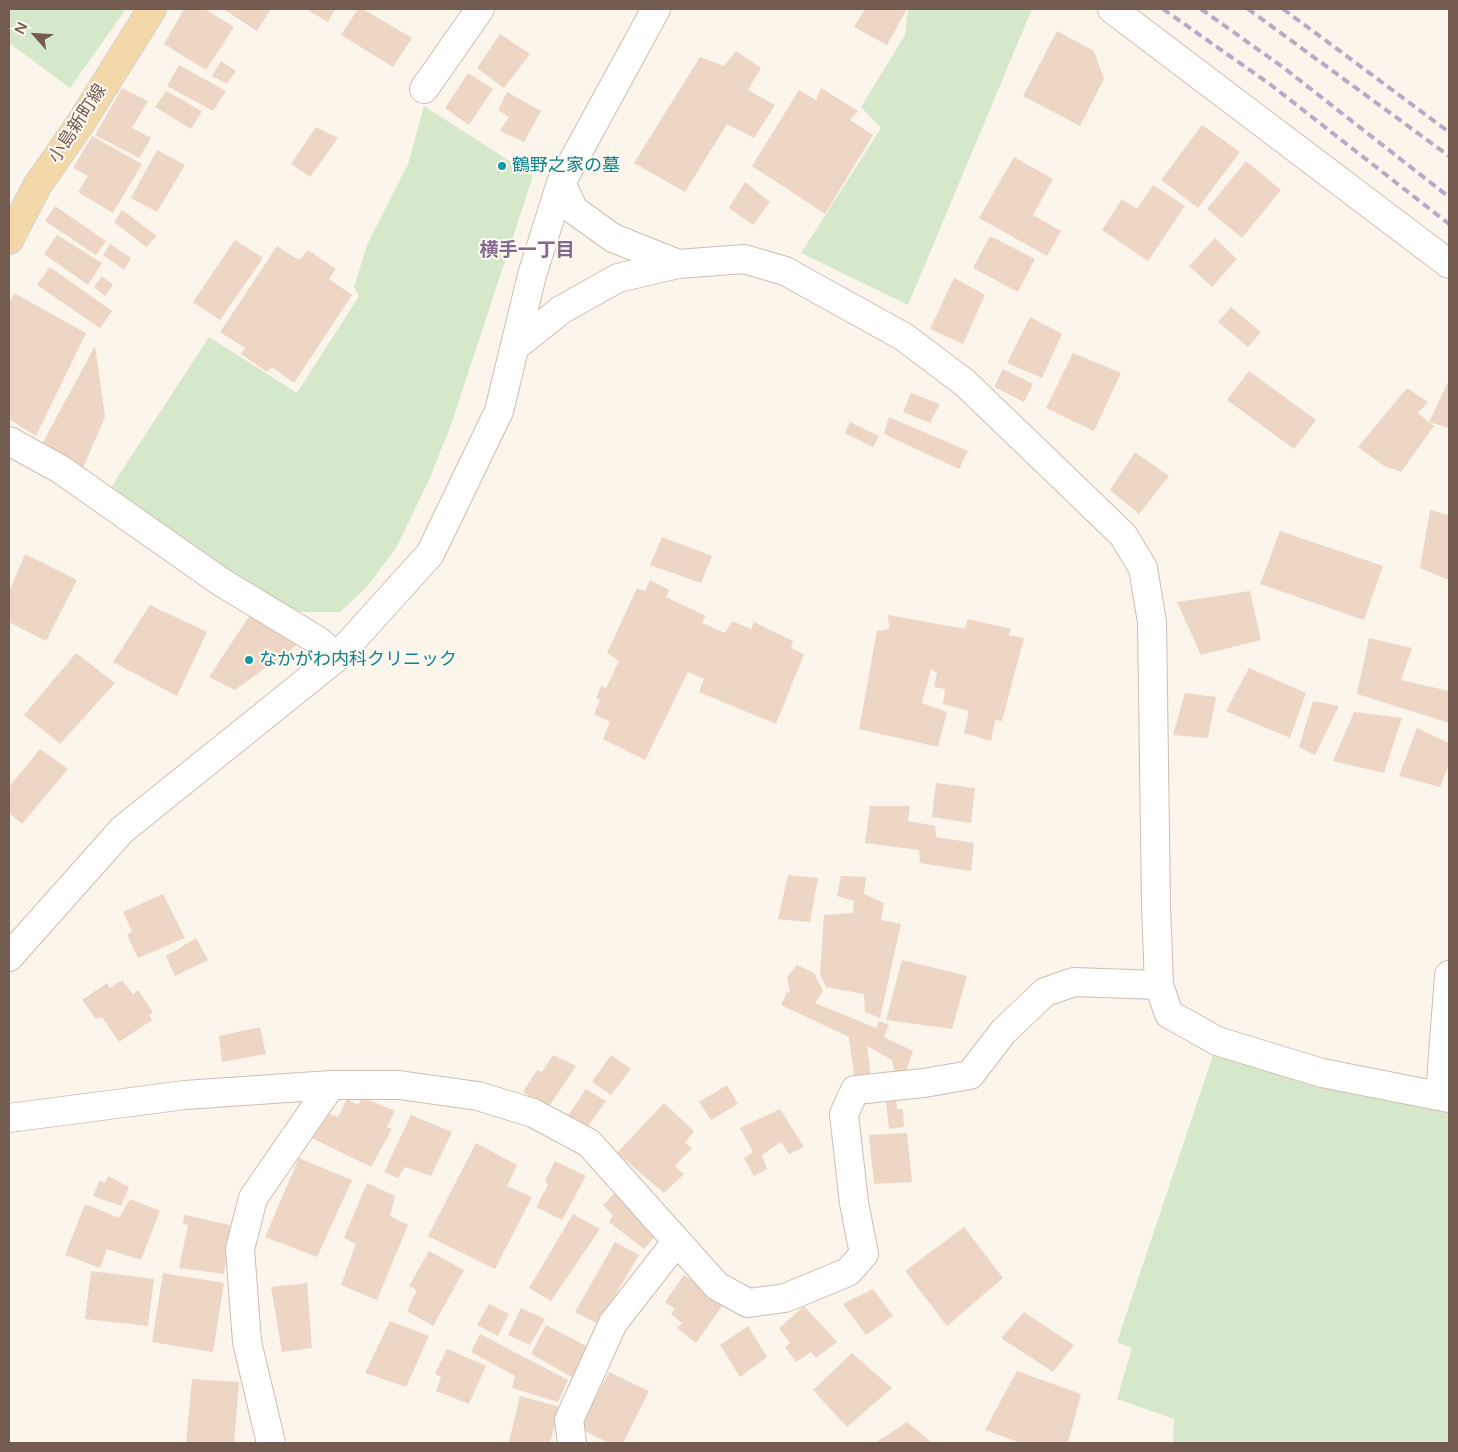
<!DOCTYPE html>
<html>
<head>
<meta charset="utf-8">
<style>
	body { margin:0 }
	#map { position:relative; width:1458px; height:1452px; overflow:hidden; background:#fbf5eb; font-family:"Varela Round",sans-serif }
	canvas { display:block }
	.frame { position:absolute; inset:0; border:10px solid #745d50; pointer-events:none }
	.north { position:absolute; left:10px; top:10px; width:50px; height:50px; -webkit-text-stroke:4px #fef9f1; paint-order:stroke; rotate:296deg; font-size:14px; font-weight:700; line-height:20px; text-align:center; color:#745d50 }
	.north::after { content:''; display:block; margin:auto; width:18px; height:22px; background:#745d50; clip-path:polygon(50% 0,100% 100%,50% 72%,0 100%) }
</style>
</head>
<body>
<div id="map">
<canvas width="1458" height="1452"></canvas>
<div class="frame"></div>
<div class="north">N</div>
</div>
<script>
const ctx = document.querySelector('canvas').getContext('2d');
ctx.lineJoin = 'round';
function fill(path, color) { ctx.fillStyle = color; ctx.fill(path, 'evenodd'); }
const toPath = rows => new Path2D(rows.map(r => 'M' + r).join(''));
function strokePath(path, color, width, dash) { ctx.strokeStyle = color; ctx.lineWidth = width; ctx.lineCap = dash ? 'butt' : 'round'; ctx.setLineDash(dash || []); ctx.stroke(path); }
function write(font, color, halo, rows, align = 'center') {
  ctx.font = font + ' "Varela Round","Noto Sans JP",sans-serif'; ctx.lineWidth = 4; ctx.setLineDash([]); ctx.textBaseline = 'middle'; ctx.strokeStyle = halo; ctx.fillStyle = color; for (const [text, x, y, turn = 0] of rows) {
    ctx.save(); ctx.translate(x, y); ctx.rotate((+turn || 0) * Math.PI / 180); ctx.textAlign = isNaN(turn) ? turn : align; if (halo) ctx.strokeText(text, 0, 0); ctx.fillText(text, 0, 0); ctx.restore();
  }
}
fill(toPath([
	[9,9,126,9,70,88,9,43],
	[908,9,1032,9,908,305,801,253,881,128,861,107,905,35],
	[424,106,533,176,451,425,429,480,396,548,367,587,340,612,297,612,106,495,209,337,297,393,359,296,354,287,367,245,408,164],
	[1215,1049,1449,1114,1449,1443,1173,1443,1174,1419,1117,1399,1132,1348,1117,1342]
]), '#d6e8ca');
fill(toPath([
	[184,9,205,9,234,27,206,70,164,44],
	[223,9,271,9,257,31],
	[306,9,335,9,328,22],
	[358,9,363,9,412,38,393,67,341,35],
	[865,9,907,9,887,45,854,27],
	[1057,31,1094,51,1104,79,1080,126,1023,96],
	[500,34,530,54,504,88,477,68],
	[736,51,761,68,748,90,775,105,754,138,727,124,685,192,634,163,700,57,724,66],
	[221,61,236,71,227,84,212,76],
	[179,65,226,91,213,111,167,86],
	[468,73,493,89,469,125,445,108],
	[122,88,148,101,132,128,151,138,139,158,95,135],
	[821,88,858,111,850,120,873,135,825,214,752,166,799,90,816,100],
	[166,91,202,111,191,129,155,107],
	[507,92,541,111,524,142,500,131,509,117,498,110],
	[1202,125,1240,152,1198,208,1161,180],
	[316,127,338,138,310,177,291,164],
	[92,136,142,164,113,213,78,192,88,176,73,168],
	[157,150,185,165,157,212,131,198],
	[1014,157,1053,179,1033,215,1061,231,1047,256,979,218],
	[1246,161,1281,190,1242,238,1207,209],
	[745,182,770,202,753,225,729,208],
	[1153,185,1185,206,1148,261,1102,230,1122,199,1137,209],
	[55,206,106,241,96,255,45,221],
	[122,210,157,236,146,247,114,222],
	[57,235,102,263,88,285,44,254],
	[990,236,1035,259,1018,292,973,268],
	[1215,238,1237,259,1212,287,1189,266],
	[235,240,263,258,220,320,193,302],
	[110,244,131,258,124,270,103,255],
	[277,246,299,260,308,250,336,269,329,279,352,295,294,383,272,367,267,372,241,354,245,348,220,332],
	[50,267,112,311,100,328,37,285],
	[102,276,113,285,105,296,94,287],
	[954,278,985,295,963,344,930,329],
	[14,293,86,333,36,436,9,419,9,304],
	[1231,307,1261,332,1248,347,1218,322],
	[1030,317,1062,334,1042,378,1007,363],
	[95,346,105,417,82,470,41,446],
	[1073,353,1121,373,1094,431,1046,408],
	[1003,369,1033,384,1024,402,994,387],
	[1249,371,1316,420,1294,449,1227,400],
	[1449,380,1449,428,1429,422],
	[1407,388,1428,402,1418,413,1434,426,1401,472,1384,466,1358,447],
	[911,393,940,404,930,423,903,412],
	[889,417,968,451,959,469,884,434],
	[850,422,879,436,873,447,845,433],
	[1135,452,1169,476,1139,514,1110,490],
	[1430,510,1449,515,1449,580,1420,568],
	[1280,531,1383,566,1364,620,1260,584],
	[662,537,712,556,701,583,650,565],
	[25,554,77,580,46,641,9,622,9,592],
	[650,580,669,590,666,597,706,616,702,623,725,633,732,621,751,629,754,622,793,641,791,648,804,654,776,724,699,692,704,679,688,672,645,760,603,739,610,722,594,714,600,700,596,698,601,686,606,688,619,661,607,653,637,588,645,591],
	[1250,591,1261,640,1201,655,1177,602],
	[150,605,207,632,177,696,113,662],
	[250,615,300,643,235,690,209,677],
	[888,615,965,629,968,619,1011,629,1009,635,1024,638,1002,721,995,720,991,741,964,733,969,711,943,704,945,689,934,687,937,673,931,669,922,703,947,712,938,747,859,729,877,631,889,629],
	[1369,638,1412,648,1401,680,1449,691,1449,723,1357,694],
	[76,653,115,683,60,744,24,715],
	[1249,668,1306,693,1290,738,1226,711],
	[1185,693,1216,697,1208,738,1173,735],
	[1313,701,1339,706,1315,755,1299,747],
	[1354,712,1402,718,1384,773,1333,761],
	[1417,728,1449,743,1449,765,1440,787,1399,776],
	[40,749,68,769,22,824,9,813,9,787],
	[936,783,975,788,971,823,932,817],
	[870,806,910,806,908,821,935,826,936,837,974,843,971,871,920,863,919,850,865,843],
	[788,875,818,878,810,922,778,919],
	[841,876,866,877,864,894,884,903,881,920,901,924,880,1018,865,1012,864,994,826,987,820,974,824,915,853,913,854,901,837,896],
	[163,894,185,938,138,958,127,935,132,931,123,912],
	[196,938,208,960,175,976,166,956],
	[902,960,967,976,952,1029,886,1020],
	[797,965,814,973,823,991,815,1003,876,1028,879,1021,889,1025,884,1037,913,1051,904,1077,895,1075,892,1060,867,1046,871,1078,855,1083,849,1037,781,1005,787,992,790,993,787,977],
	[122,980,133,994,138,990,153,1012,149,1015,152,1020,119,1042,102,1017,96,1019,82,1000,107,983,110,988],
	[260,1027,266,1054,222,1062,219,1036],
	[553,1055,576,1066,548,1108,523,1092,537,1070,542,1072],
	[611,1055,631,1069,611,1095,592,1082],
	[727,1085,738,1104,711,1120,699,1102],
	[586,1089,606,1101,586,1129,567,1117],
	[362,1097,395,1111,387,1127,392,1129,371,1167,312,1138,324,1112,338,1117,347,1099,358,1105],
	[896,1100,897,1109,903,1109,904,1127,889,1129,886,1102],
	[664,1103,694,1131,685,1143,692,1148,675,1166,684,1174,664,1193,617,1153],
	[780,1109,804,1147,789,1154,781,1142,762,1155,767,1169,754,1176,744,1158,753,1152,740,1128],
	[411,1115,452,1132,431,1176,405,1167,398,1178,384,1172],
	[907,1133,912,1182,874,1184,869,1135],
	[476,1143,517,1165,507,1186,532,1197,495,1269,428,1236],
	[299,1158,352,1180,317,1257,265,1237],
	[555,1161,586,1176,562,1220,536,1207,548,1185,545,1180],
	[108,1176,129,1187,121,1206,93,1196,100,1180,105,1183],
	[367,1183,395,1196,390,1216,408,1225,377,1300,341,1285,356,1244,344,1238],
	[615,1193,658,1233,644,1249,609,1222,613,1215,603,1205],
	[130,1199,160,1211,141,1260,107,1249,100,1268,65,1255,85,1204,119,1218],
	[573,1214,600,1229,551,1301,529,1288],
	[184,1215,230,1225,224,1274,179,1268,188,1225,183,1224],
	[964,1227,1003,1278,947,1326,905,1271],
	[615,1242,639,1255,598,1324,575,1312],
	[429,1251,464,1270,433,1326,407,1311,417,1290,409,1286],
	[91,1271,154,1279,148,1326,85,1319],
	[163,1273,224,1283,213,1352,152,1342],
	[684,1275,724,1303,696,1343,677,1328,682,1323,671,1314,675,1309,665,1302],
	[307,1283,312,1348,282,1352,271,1287],
	[873,1289,893,1316,866,1335,843,1304],
	[489,1304,509,1314,498,1336,477,1325],
	[804,1306,837,1342,816,1358,811,1352,796,1362,785,1347,790,1343,779,1328],
	[521,1308,545,1319,530,1345,508,1335],
	[1024,1312,1074,1345,1053,1372,1001,1338],
	[390,1321,429,1336,406,1387,365,1373],
	[546,1325,594,1350,577,1380,531,1354],
	[748,1326,767,1357,740,1377,720,1345],
	[480,1334,568,1380,558,1402,512,1388,515,1376,471,1352],
	[447,1349,486,1366,469,1404,436,1391,441,1377,435,1374],
	[852,1353,892,1388,847,1427,813,1390],
	[1017,1371,1081,1394,1068,1443,1021,1443,985,1430],
	[609,1372,649,1391,623,1443,609,1443,579,1428],
	[192,1379,239,1382,234,1443,186,1443],
	[520,1396,560,1407,550,1443,509,1442],
	[907,1422,932,1443,875,1443]
]), '#eed6c5');
const minor = toPath([
	[1112,9,1449,264],
	[424,89,480,9],
	[561,183,574,210,613,238,678,264],
	[516,346,561,310,618,278,678,264,744,259,785,271,904,337,965,383,1123,535,1143,568,1152,622,1156,905,1159,985,1169,1014,1217,1041,1322,1073,1449,1098],
	[9,441,60,469,221,582,317,640,337,657],
	[9,957,122,830,337,657,430,554,499,411,532,275,561,183,656,9],
	[1440,1096,1449,975],
	[9,1118,185,1095,331,1085,399,1085,478,1096,533,1113,589,1143,717,1286,748,1303,785,1298,848,1272,864,1254,854,1203,844,1114,855,1090,924,1083,970,1075,1003,1032,1045,992,1074,982,1159,985],
	[271,1443,247,1342,240,1249,253,1198,331,1085],
	[572,1443,569,1420,613,1323,677,1241]
]);
const major = toPath([
	[9,240,37,186,82,121,152,9]
]);
strokePath(minor, '#cdbeb1', 30);
strokePath(major, '#d8d2ce', 30);
strokePath(minor, '#fff', 28);
strokePath(major, '#f3d9aa', 28);
strokePath(toPath([
	[1163,9,1271,85,1449,224],
	[1201,9,1284,68,1449,197],
	[1248,9,1449,156],
	[1283,9,1449,132]
]), '#b9a9c5', 4, [8, 5]);
for (const [x, y, r, color] of [
	[502,166,5,"#0f9aa8"],
	[249,660,5,"#0f9aa8"]
]) { const dot = new Path2D(); dot.arc(x, y, r, 0, 2 * Math.PI); ctx.fillStyle = color; ctx.fill(dot); strokePath(dot, '#fef9f1', 2); }
write('18px', '#745d50', '#fef9f1', [
	["小島新町線",78,124,-57]
]);
write('18px', '#0d838f', '#fef9f1', [
	["鶴野之家の墓",512,166],
	["なかがわ内科クリニック",259,660]
], 'left');
write('bold 19px', '#83688f', '#fef9f1', [
	["横手一丁目",527,251]
]);
</script>
</body>
</html>
